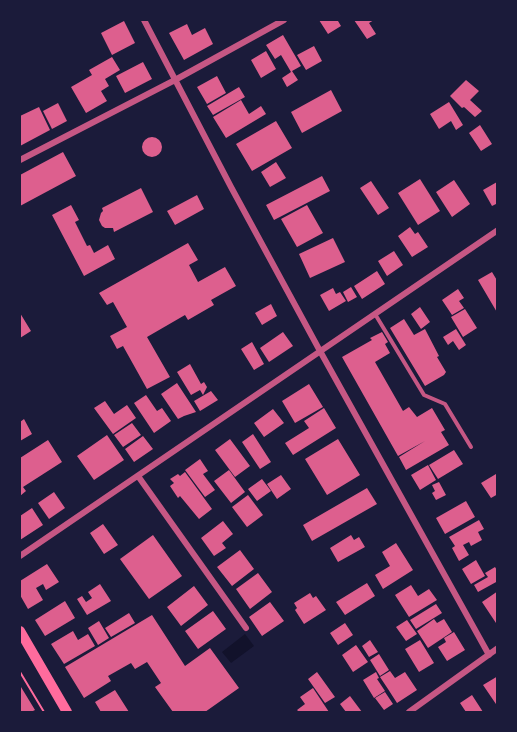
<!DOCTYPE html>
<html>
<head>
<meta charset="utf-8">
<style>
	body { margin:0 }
	#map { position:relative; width:517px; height:732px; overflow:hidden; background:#1b1b3a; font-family:"DejaVu Sans",sans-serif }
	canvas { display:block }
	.frame { position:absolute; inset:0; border:21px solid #1b1b3a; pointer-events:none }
</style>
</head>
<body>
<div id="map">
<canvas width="517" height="732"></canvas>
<div class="frame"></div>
</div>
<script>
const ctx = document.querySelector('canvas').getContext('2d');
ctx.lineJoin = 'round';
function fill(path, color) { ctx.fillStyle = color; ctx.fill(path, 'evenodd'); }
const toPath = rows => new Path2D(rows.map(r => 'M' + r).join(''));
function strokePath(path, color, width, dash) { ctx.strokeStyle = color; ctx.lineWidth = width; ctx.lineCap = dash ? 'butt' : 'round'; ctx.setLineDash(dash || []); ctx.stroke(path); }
fill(toPath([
	[245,634,254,646,231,663,222,652]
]), '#12122b');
fill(toPath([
	[319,20,341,20,338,21,341,26,328,34],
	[354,20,374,20,369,23,376,34,367,39],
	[124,21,135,43,112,55,101,33],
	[187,24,192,35,205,28,213,44,184,60,169,33],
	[283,35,301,66,292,71,298,80,287,87,282,78,291,72,281,55,275,59,266,45],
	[314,46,322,61,306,70,297,55],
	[266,51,276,69,261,78,251,60],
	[112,57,120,70,105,79,109,86,101,91,107,101,86,113,71,87,92,75,89,70],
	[143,62,152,79,125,93,116,76],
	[217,76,226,93,207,104,197,87],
	[466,80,479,91,470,100,482,111,475,117,464,107,462,108,450,96],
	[239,87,245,97,213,115,207,106],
	[331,90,342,111,302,133,291,112],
	[241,100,249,114,261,106,266,114,226,138,213,117],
	[449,102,463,125,456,130,451,121,439,129,430,114],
	[58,103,67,121,52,129,43,111],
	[39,107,50,130,20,146,20,116],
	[276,121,292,148,252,171,236,144],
	[480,125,492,144,481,151,469,133],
	'142 147a10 10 0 1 1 20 0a10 10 0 1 1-20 0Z',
	[63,152,76,176,20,206,20,175],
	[276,162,286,178,270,187,261,172],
	[322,176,330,191,274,220,266,205],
	[420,179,440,211,418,225,398,193],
	[454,180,470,204,452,217,436,192],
	[371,181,389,208,378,215,360,188],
	[497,182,498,203,492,206,483,190],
	[141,188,153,212,114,232,113,228,105,228,102,226,99,220,101,213,103,211,102,208],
	[197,195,204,209,175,225,167,211],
	[71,205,79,220,75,222,87,246,90,245,94,253,108,245,115,259,84,276,52,215],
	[307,205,323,233,297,247,281,219],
	[410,227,415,234,418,232,428,247,412,257,398,236],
	[333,238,345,262,310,278,299,254],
	[188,243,198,260,189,265,198,282,225,267,236,286,211,300,214,305,188,320,185,315,147,337,170,377,147,389,123,346,117,349,110,336,127,327,113,302,107,305,99,293],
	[394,251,403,265,387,276,378,261],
	[377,271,385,284,362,299,354,286],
	[492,272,498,282,498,314,478,280],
	[351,287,357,297,348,302,343,292],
	[333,288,336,294,340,292,346,301,329,311,320,295],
	[458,289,464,298,459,301,464,308,452,315,442,300],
	[271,304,277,316,262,325,255,313],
	[420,307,430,322,421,329,411,314],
	[465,309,477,328,463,337,451,317],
	[20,313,31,331,20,338],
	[404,319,414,335,425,329,439,356,437,357,446,372,444,375,425,386,390,328],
	[456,329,466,345,459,350,453,341,448,345,443,337],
	[283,332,293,346,269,362,260,348],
	[382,332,388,342,385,344,390,353,375,362,403,411,409,407,417,417,432,408,445,430,441,432,449,445,406,470,399,457,425,441,398,456,342,357,372,340,370,338],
	[252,342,264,364,254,370,241,349],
	[190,364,201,384,204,382,207,387,203,395,200,390,191,395,177,372],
	[177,383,196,412,184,416,178,419,161,394],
	[309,384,323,407,295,423,282,401],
	[211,391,218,400,200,411,194,401],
	[146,395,157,411,162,408,171,421,154,433,134,403],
	[105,401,114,414,127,405,136,418,113,434,94,408],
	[324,408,336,428,293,455,285,443,309,428,304,421],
	[273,409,284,423,264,437,254,423],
	[24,419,32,434,20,441,20,422],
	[132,423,141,435,123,447,114,435],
	[253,434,271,462,260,469,242,442],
	[107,435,124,460,94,480,77,456],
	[143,436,153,449,134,462,125,449],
	[230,439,250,466,235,477,215,450],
	[338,439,360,475,327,495,305,459],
	[48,440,62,462,23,487,26,491,20,496,20,458],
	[454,450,463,464,438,479,429,465],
	[200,459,208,471,203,474,215,490,205,497,185,470],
	[428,465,436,480,420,490,411,475],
	[229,470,245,492,231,503,214,481],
	[185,472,212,509,199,519,180,496,178,498,170,486,174,483,170,479,178,474,180,476],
	[496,474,498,476,498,494,491,498,481,483],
	[281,475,291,489,277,499,267,484],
	[262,479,271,491,257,501,248,489],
	[439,482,446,495,436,500,432,493,435,491,432,485],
	[367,488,377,504,312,541,303,525],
	[54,492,65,508,49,519,38,503],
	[248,495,263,515,247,527,232,507],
	[466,501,475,517,445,534,436,518],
	[32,508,43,525,20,540,20,516],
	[479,520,484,529,478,532,482,540,471,546,469,542,463,545,469,555,459,561,452,548,455,546,449,537],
	[223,521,233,534,222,543,226,548,214,556,201,538],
	[103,524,118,545,104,554,90,533],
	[153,535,182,576,149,599,120,559],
	[351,535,354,540,359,537,365,547,338,562,330,548],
	[396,543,413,570,383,589,375,575,390,566,382,552],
	[240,550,254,569,232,586,217,567],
	[476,560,485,576,471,584,462,569],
	[47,564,59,582,46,590,43,584,36,588,43,600,28,609,20,595,20,581],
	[495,567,498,572,498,581,478,592,474,585,488,577,485,573],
	[258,573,272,592,250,609,236,589],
	[367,583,375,596,345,615,336,602],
	[100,584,111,601,87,615,77,599,82,596,86,602,92,598,88,592],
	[411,585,418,596,429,589,437,600,409,617,395,595],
	[194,586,208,605,181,626,167,607],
	[498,591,498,626,482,602],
	[310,593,313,598,316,596,326,610,304,624,295,610,297,608,294,603],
	[65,601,75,618,45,636,35,620],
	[270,602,284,621,262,636,249,617],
	[436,604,442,613,416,629,410,620],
	[213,611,226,629,198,649,185,631],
	[129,613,135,623,111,637,105,628],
	[152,615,185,666,210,648,239,688,205,712,173,712,155,687,161,683,147,662,135,669,131,663,108,676,111,681,84,698,65,667],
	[434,619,437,623,444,619,452,632,428,648,417,631],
	[407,620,417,634,406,641,396,627],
	[99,621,109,638,98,645,88,628],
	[345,623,353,635,338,645,330,633],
	[73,631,78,640,88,634,95,646,64,664,51,644],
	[454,632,465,650,447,661,438,647,446,642,444,638],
	[370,640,378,652,369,657,362,646],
	[420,640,434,663,419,672,405,649],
	[356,645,368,662,353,672,342,655],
	[379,654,389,670,380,676,370,660],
	[390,671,395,678,405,672,417,690,397,703,388,689,390,688,388,689,380,677],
	[317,672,335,697,325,703,308,679],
	[376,672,379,678,377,679,385,691,374,698,363,680],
	[498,676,498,707,483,685],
	[21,687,35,710,31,712,20,712,20,688],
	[313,688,329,712,299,712,297,710,305,704,300,697],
	[115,690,129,712,101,712,95,702],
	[385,692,393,704,384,710,375,698],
	[472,695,483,712,466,712,460,703],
	[350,696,362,712,346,712,340,704]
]), '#dd5f8e');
strokePath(toPath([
	[20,672,44,712]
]), '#ff6b9d', 2);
strokePath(toPath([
	[375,314,424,395,445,404,471,447]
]), '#c65784', 4);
strokePath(toPath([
	[144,20,231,187,320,351,489,655],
	[20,160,175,80,284,20],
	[138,476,246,628],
	[20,556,498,230],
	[409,712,498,648]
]), '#c65784', 6);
strokePath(toPath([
	[20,631,67,712]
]), '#ff6b9d', 10);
</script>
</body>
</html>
